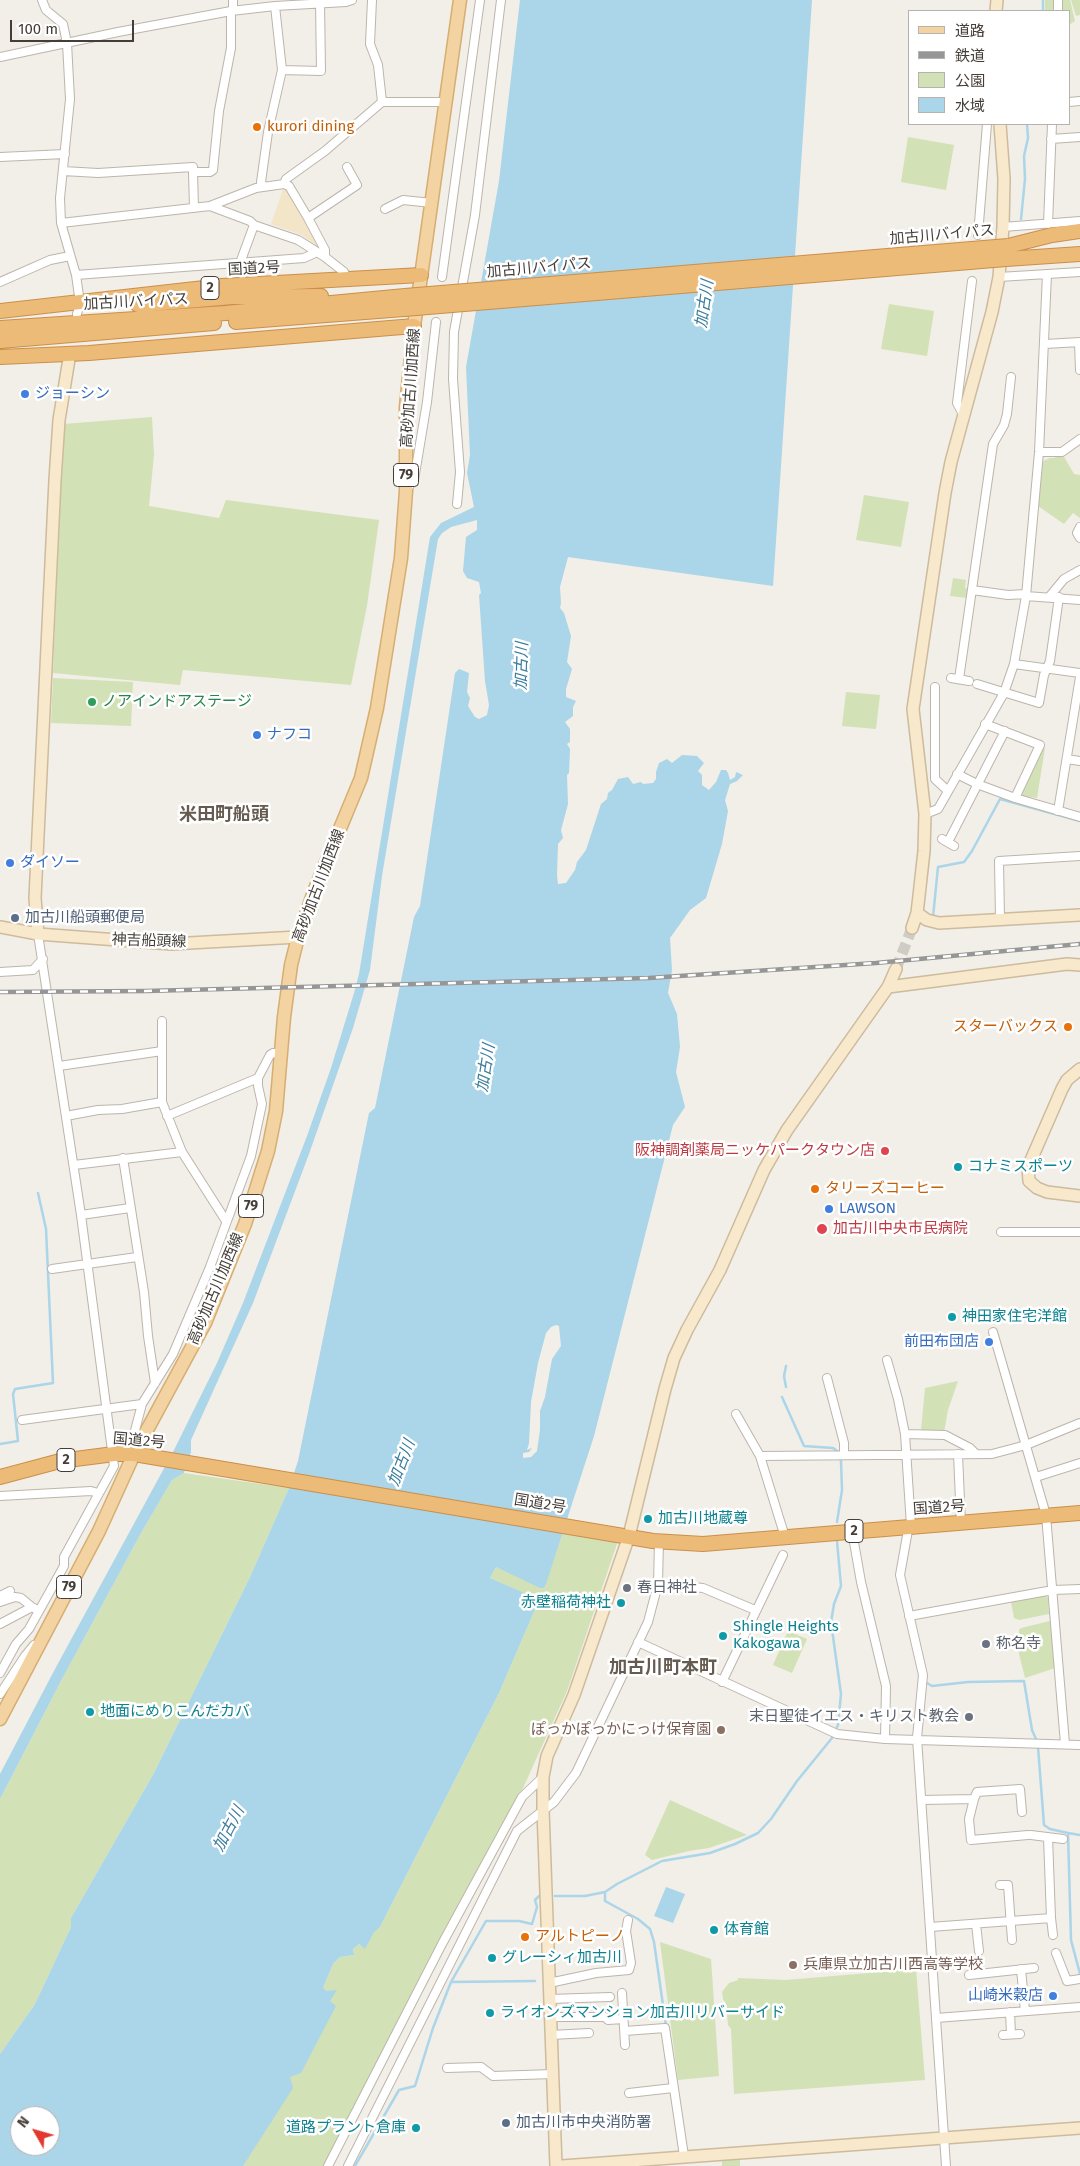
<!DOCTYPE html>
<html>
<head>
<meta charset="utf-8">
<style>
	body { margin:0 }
	#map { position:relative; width:1080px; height:2166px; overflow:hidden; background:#f2eee8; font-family:"Fira Sans","Noto Sans JP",sans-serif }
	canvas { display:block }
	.legend { position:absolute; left:908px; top:10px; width:162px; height:115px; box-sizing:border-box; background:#fff; border:1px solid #b5b2af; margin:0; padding:6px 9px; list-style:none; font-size:15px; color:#453e38 }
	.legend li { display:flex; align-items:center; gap:10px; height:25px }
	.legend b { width:25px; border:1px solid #b5b2af }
	.north { position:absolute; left:10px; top:2106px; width:50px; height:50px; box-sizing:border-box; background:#fff; border:1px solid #b5b2af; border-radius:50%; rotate:308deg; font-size:14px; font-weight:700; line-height:20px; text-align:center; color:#453e38 }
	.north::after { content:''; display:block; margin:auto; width:18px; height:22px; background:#e13930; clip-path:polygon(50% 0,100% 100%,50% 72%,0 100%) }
	.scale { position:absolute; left:10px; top:20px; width:124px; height:22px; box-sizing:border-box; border:2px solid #453e38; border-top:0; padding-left:6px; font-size:15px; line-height:18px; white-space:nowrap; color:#453e38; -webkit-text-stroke:4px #fff; paint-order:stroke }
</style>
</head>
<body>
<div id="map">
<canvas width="1080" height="2166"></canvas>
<ul class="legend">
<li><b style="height:6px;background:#f3d3a1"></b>道路</li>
<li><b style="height:6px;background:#969696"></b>鉄道</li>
<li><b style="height:14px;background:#d2e2b6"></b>公園</li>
<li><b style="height:14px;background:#abd5e8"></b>水域</li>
</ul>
<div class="north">N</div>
<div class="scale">100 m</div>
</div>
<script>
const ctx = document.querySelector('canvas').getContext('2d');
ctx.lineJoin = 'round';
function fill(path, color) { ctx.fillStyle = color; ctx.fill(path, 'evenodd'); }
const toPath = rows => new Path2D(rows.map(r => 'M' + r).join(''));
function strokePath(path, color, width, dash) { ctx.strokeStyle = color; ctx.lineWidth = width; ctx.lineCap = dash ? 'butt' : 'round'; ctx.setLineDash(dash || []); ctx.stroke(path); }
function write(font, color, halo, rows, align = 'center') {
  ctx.font = font + ' "Fira Sans","Noto Sans JP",sans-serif'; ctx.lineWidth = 5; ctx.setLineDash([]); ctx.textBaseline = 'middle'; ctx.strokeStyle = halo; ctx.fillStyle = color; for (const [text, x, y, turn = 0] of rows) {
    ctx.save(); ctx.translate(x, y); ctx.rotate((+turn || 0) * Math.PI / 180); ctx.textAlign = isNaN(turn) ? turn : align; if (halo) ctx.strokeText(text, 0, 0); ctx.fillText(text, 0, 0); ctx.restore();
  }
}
fill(toPath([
	[1045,0,1070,0,1075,21,1069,25,1069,11,1045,11],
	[1071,0,1080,0,1080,15,1076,16],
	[908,137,954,145,946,190,901,182],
	[889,304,934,311,927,356,881,349],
	[152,417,154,455,149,506,219,518,226,500,379,520,367,606,351,685,183,670,180,685,53,673,63,424],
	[1055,455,1063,455,1074,474,1080,475,1080,518,1073,513,1064,524,1038,506,1041,462,1050,458,1055,458],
	[864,495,909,502,901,547,856,540],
	[953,578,966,580,965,588,968,589,967,598,950,596],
	[53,678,133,682,131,726,51,723],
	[846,692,880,695,876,729,842,726],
	[1043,748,1045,748,1037,798,1031,797,1029,799,1021,797],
	[958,1381,948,1410,944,1432,921,1430,925,1388],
	[184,1473,289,1488,250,1577,154,1773,71,1918,71,1927,35,2004,0,2054,0,1799,61,1681,140,1535,172,1480],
	[564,1528,619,1538,567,1691,519,1797,326,2166,243,2166,330,2001,327,1991,323,1988,333,1964,340,1957,354,1955,353,1949,359,1944,365,1948,374,1931,380,1927,499,1693,536,1607,534,1603,535,1598,490,1578,496,1567,544,1588],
	[1045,1595,1048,1598,1049,1614,1019,1620,1014,1618,1011,1602],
	[1050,1621,1055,1668,1025,1678,1019,1654,1019,1630,1021,1628],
	[788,1631,807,1639,792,1673,773,1665],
	[670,1800,747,1835,709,1848,689,1851,652,1860,645,1855],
	[660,1942,711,1959,719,2076,678,2080],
	[916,1969,925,2080,734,2094,731,2029,728,2025,726,2004,723,1999,722,1992,729,1983,738,1980,738,1978,786,1980],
	[740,2159,740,2166,722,2166,722,2160]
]), '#d2e2b6');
fill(toPath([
	[283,189,289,191,319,248,302,235,271,224]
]), '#f2e5c8');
fill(toPath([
	[520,0,812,0,773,586,568,557,560,587,561,603,560,608,564,613,571,636,567,662,572,669,566,689,566,697,576,701,573,707,573,716,565,722,570,729,570,742,567,744,570,749,569,773,567,775,568,804,561,830,563,838,558,844,557,875,558,884,566,883,575,870,577,862,586,850,601,804,607,799,608,793,612,790,618,779,628,777,633,784,641,782,643,784,653,783,656,779,656,772,659,763,667,759,672,763,682,755,697,756,704,763,698,771,702,775,702,785,709,790,716,782,721,770,726,770,728,773,730,780,735,777,736,772,743,775,737,781,730,784,725,800,728,811,722,844,706,898,690,910,670,938,672,970,668,993,677,1014,680,1047,676,1072,685,1107,673,1125,594,1436,546,1584,544,1588,540,1588,496,1567,490,1578,536,1598,534,1603,536,1607,499,1693,380,1927,374,1932,365,1949,359,1944,353,1949,354,1955,340,1957,333,1964,323,1988,327,1991,337,1990,330,2001,336,2006,301,2073,290,2077,293,2088,243,2166,0,2166,0,2054,35,2004,71,1927,71,1918,154,1773,250,1577,289,1488,298,1461,369,1113,375,1108,414,917,420,906,455,673,459,669,469,673,467,692,470,698,468,706,475,717,479,719,487,715,489,705,485,681,479,595,481,593,479,582,467,578,463,571,466,537,477,530,477,520,451,527,442,533,438,539,382,876,370,970,353,1028,309,1154,253,1303,191,1440,191,1452,184,1473,172,1480,140,1535,61,1681,0,1799,0,1774,55,1669,174,1450,217,1363,243,1303,307,1136,331,1068,354,993,359,974,430,537,441,523,474,507,467,473,470,455,466,367,499,181],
	[556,1325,559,1326,561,1346,552,1359,545,1397,540,1411,540,1430,537,1451,531,1457,523,1458,523,1453,529,1452,532,1448,527,1450,529,1443,531,1402,538,1363,546,1333,551,1327],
	[20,2116,50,2116,50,2146,20,2146],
	[666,1887,685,1894,673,1923,654,1916]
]), '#abd5e8');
strokePath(toPath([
	[1043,0,1043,11],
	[1021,219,1025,179,1024,156,1028,138,1027,124],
	[933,917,938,867,964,862,972,851,1000,799,1080,821],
	[786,1387,784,1376,786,1366],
	[782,1397,804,1446,833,1448,837,1451,841,1461,842,1490,837,1522],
	[0,1444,18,1441,13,1394,15,1389,53,1383,46,1229,38,1193],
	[927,1683,932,1686,968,1682,1024,1681,1032,1730,1036,1739],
	[1038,1747,1044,1825,1050,1829,1068,1833,1071,1940,1080,1974],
	[1068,1833,1080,1835],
	[605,1892,605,1901,638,1919,650,1929,654,1942,666,2026],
	[555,1896,585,1896,605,1892,617,1884,662,1861,710,1853,735,1844,758,1833,771,1819,797,1781,832,1738,838,1725,841,1694,831,1622,834,1604,841,1586,837,1541],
	[451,1982,486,1921,519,1921,532,1924,537,1907,535,1900,539,1896],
	[355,2166,399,2090,415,2086,433,2028,451,1982,535,1981]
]), '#abd5e8', 2.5);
strokePath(toPath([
	[896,969,912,928]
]), '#cfcbc5', 11, [11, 5.5]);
const street = toPath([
	[42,0,46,10,63,24,67,43,70,99,60,198,61,223,76,275,80,303,77,314],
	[233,0,233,11],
	[372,0,370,44,378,65,382,102],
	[1058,11,1058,0],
	[0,57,118,32,231,11,275,6,346,2,352,0],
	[282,70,321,71,320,3],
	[1069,102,1080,101],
	[1051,139,1080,137],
	[0,157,65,154],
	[63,171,98,173,193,167],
	[284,184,286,179,325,151,382,102,446,102],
	[263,186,261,182,268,132,282,70,275,6],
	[210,206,256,188,284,184,289,186,308,218,325,250,325,257],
	[194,208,193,172,210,172,213,170,219,111,231,48,231,11],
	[385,209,403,200,432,203],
	[308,218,357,185,347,167],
	[61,223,210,206,250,221,254,225,298,240,325,257,344,272,349,280],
	[1048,224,1052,124],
	[1003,227,1080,221],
	[978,235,987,124],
	[240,263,254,225],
	[76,275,304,258,317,252],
	[442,277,480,0],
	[999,277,1080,272],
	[0,282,50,260,70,256],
	[1079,342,1080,370],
	[1045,344,1080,342],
	[964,416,957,403,972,281],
	[1039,452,1062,452,1080,439],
	[407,489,414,480,427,402,436,322],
	[457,504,460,472,453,379,454,332,475,215,501,0],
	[1080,527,1077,533,1080,538],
	[972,590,1008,595,1026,594],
	[1026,596,1080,600],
	[1050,596,1064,579,1080,570],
	[1014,664,1080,673],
	[951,678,969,681],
	[959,679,993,444,1004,425,1007,414,1011,377],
	[977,684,1039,703,1044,675,1050,661,1059,597],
	[935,687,935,779,948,791],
	[985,724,1040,745,1015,798],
	[1067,759,1080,761],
	[957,774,977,784,1015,798,1080,817],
	[1058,811,1080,677],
	[925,814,938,809,1004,693,1014,664,1026,596,1039,452,1047,274],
	[942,839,954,846],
	[948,842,1005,731],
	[1000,919,999,861,1080,856],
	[0,972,33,970,43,959],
	[162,1021,162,1102],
	[59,1066,162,1051],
	[258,1078,270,1055,273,1053,281,1054],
	[66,1116,98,1110,122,1109,162,1102,182,1152,226,1221],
	[123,1158,144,1292,148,1336,155,1383],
	[74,1165,182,1152],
	[81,1215,130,1208],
	[1001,1232,1080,1232],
	[52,1269,137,1257],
	[993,1332,1046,1515,1065,1744],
	[887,1360,898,1399,905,1434,911,1526,908,1530,900,1575,923,1675,917,1738,946,2166],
	[827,1378,844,1443,844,1454],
	[736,1414,760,1456,785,1537],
	[22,1420,142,1404,173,1354,210,1267,251,1156,262,1104,258,1086,258,1078,167,1116],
	[905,1434,945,1435,970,1448,976,1454],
	[134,1452,133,1438,142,1404],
	[958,1454,961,1523],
	[760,1456,992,1454,1026,1445,1080,1423],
	[1036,1477,1080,1463],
	[0,1496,91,1491,98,1493],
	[852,1531,861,1582,886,1686,885,1739],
	[658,1584,703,1588,755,1610],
	[0,1596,10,1591],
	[0,1602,15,1597,21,1598,32,1607],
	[909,1616,1053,1590,1080,1589],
	[0,1624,32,1607,39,1611],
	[638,1642,837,1734,885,1739,1080,1745],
	[0,1673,16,1644,29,1629,64,1566,64,1557,114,1466,81,1215,38,934],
	[722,1682,783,1555],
	[0,1694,25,1656,34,1645],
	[974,1799,969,1819,971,1840,1028,1835],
	[922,1800,974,1799,977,1792,1020,1789,1022,1812],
	[1031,1835,1063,1839],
	[1000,1885,1008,1885,1012,1940],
	[1051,1918,1053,1935],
	[976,1924,979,1951],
	[930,1927,1051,1918,1048,1837],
	[1056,1953,1067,1981,1080,1979],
	[1021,1969,1025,2011],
	[969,1975,1034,1968],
	[549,1983,596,1973,629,1970,631,1963,626,1931,628,1920],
	[622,1993,625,2045],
	[550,1999,610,1997],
	[1010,2012,1011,2034],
	[551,2017,605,2017,608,2020,623,2019],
	[936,2018,1080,2007],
	[625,2031,665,2028,684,2156],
	[551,2035,589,2033],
	[1003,2035,1020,2034],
	[447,2068,481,2067,493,2076,553,2074],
	[629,2093,673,2088],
	[328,2166,442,1944,522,1797,543,1777],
	[348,2166,517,1831,554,1802,576,1773,648,1622,658,1584,659,1541]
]);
const secondary = toPath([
	[996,11,997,0],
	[917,913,927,920,939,923,1080,915],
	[0,927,38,934,171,944,298,937],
	[912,928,917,913,919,896,924,851,925,814,913,709,945,493,951,462,992,312,999,277,1003,227,1004,179,1000,124],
	[38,934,35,898,55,480,59,420,70,353],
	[888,987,1067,964,1080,965],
	[1080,1069,1067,1080,1062,1089,1028,1167,1029,1181,1037,1188,1047,1192,1080,1196],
	[556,2166,543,1810,543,1777,547,1756,574,1695,629,1536,665,1389,674,1358,687,1330,720,1270,764,1170,787,1130,888,987,896,969],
	[562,2166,1080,2128]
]);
const primary = toPath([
	[0,1719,99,1531,134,1454,205,1323,245,1224,268,1151,276,1111,284,1017,291,965,298,937,315,889,361,778,377,708,401,558,406,491,406,407,414,326,460,0]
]);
const highway = toPath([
	[1008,246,1052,235,1080,231],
	[1006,259,1080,254],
	[138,305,232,297,321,296],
	[0,311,222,286,421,275],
	[236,322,404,309],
	[0,328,226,313,405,296],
	[0,341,214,323],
	[0,357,89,353,414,326],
	[0,1477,60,1461,114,1454,134,1454,653,1541,703,1544,1080,1513]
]);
strokePath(street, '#bdb5ac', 10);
strokePath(secondary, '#cdbb9d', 14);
strokePath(primary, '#d6ae72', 15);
strokePath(highway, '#cb8f49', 16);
strokePath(street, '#fff', 8);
strokePath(secondary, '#f8e9cc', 11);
strokePath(primary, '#f3d3a1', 12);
strokePath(highway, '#edbb78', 14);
const rail = toPath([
	[0,992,146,991,649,978,876,963,1080,944]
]);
strokePath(rail, '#969696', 4.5);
strokePath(rail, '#fff', 2.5, [8]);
const highwayBridge = toPath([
	[405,296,1008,246],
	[404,309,1006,259]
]);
strokePath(highwayBridge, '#cb8f49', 16, []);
strokePath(highwayBridge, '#edbb78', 14);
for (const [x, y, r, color] of [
	[257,127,5,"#e8710a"],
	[25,394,5,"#3f7fe0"],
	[92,702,5,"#2e9e5b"],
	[257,735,5,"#3f7fe0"],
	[10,863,5,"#3f7fe0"],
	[15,918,5,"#5c6f8a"],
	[1068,1027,5,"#e8710a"],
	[885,1151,5,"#e0444e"],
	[958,1167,5,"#0f9aa8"],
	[815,1189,5,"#e8710a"],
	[829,1209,5,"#3f7fe0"],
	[822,1229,6,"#e0444e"],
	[952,1317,5,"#0f9aa8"],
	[989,1342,5,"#3f7fe0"],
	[648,1519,5,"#0f9aa8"],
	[627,1588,5,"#6b7280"],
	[621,1603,5,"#0f9aa8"],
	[723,1636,5,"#0f9aa8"],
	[986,1644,5,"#6b7280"],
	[90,1712,5,"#0f9aa8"],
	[969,1717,5,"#6b7280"],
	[721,1730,5,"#8d6e63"],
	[714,1930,5,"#0f9aa8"],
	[525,1937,5,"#e8710a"],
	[492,1958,5,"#0f9aa8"],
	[793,1965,5,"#8d6e63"],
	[1053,1996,5,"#3f7fe0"],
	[490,2013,5,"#0f9aa8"],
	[506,2123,5,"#5c6f8a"],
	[416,2128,5,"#0f9aa8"]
]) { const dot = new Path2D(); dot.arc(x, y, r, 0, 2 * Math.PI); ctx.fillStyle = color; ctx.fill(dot); strokePath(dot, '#fff', 2); }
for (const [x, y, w] of [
	[210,288,18],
	[406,475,25],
	[251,1206,25],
	[66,1460,18],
	[854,1531,18],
	[69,1587,25]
]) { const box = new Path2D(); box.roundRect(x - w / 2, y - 11.5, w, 23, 4); ctx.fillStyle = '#fff'; ctx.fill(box); strokePath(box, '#453e38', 1); }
write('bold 14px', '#453e38', null, [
	["2",210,288],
	["79",406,475],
	["79",251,1206],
	["2",66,1460],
	["2",854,1531],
	["79",69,1587]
]);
write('15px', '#c56008', '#fff', [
	["kurori dining",267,127],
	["スターバックス",1058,1027,"right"],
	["タリーズコーヒー",825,1189],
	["アルトピーノ",535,1937]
], 'left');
write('15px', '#453e38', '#fff', [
	["加古川バイパス",942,235,-5],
	["加古川バイパス",539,268,-5],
	["国道2号",254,269,-3],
	["加古川バイパス",136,302,-3],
	["高砂加古川加西線",411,388,-86],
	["高砂加古川加西線",319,886,-69],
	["神吉船頭線",149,941,2],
	["高砂加古川加西線",216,1289,-67],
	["国道2号",139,1441,5],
	["国道2号",540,1504,9],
	["国道2号",939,1508,-4]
]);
write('15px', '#366cbe', '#fff', [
	["ジョーシン",35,394],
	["ナフコ",267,735],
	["ダイソー",20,863],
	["LAWSON",839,1209],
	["前田布団店",979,1342,"right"],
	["山崎米穀店",1043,1996,"right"]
], 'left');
write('15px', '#27864d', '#fff', [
	["ノアインドアステージ",102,702]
], 'left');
write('15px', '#4e5e75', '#fff', [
	["加古川船頭郵便局",25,918],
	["加古川市中央消防署",516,2123]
], 'left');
write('15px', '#be3a42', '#fff', [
	["阪神調剤薬局ニッケパークタウン店",875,1151],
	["加古川中央市民病院",833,1229,"left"]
], 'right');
write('15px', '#0d838f', '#fff', [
	["コナミスポーツ",968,1167],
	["神田家住宅洋館",962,1317],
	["加古川地蔵尊",658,1519],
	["赤壁稲荷神社",611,1603,"right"],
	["Shingle Heights",733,1627],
	["Kakogawa",733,1644],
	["地面にめりこんだカバ",100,1712],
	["体育館",724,1930],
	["グレーシィ加古川",502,1958],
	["ライオンズマンション加古川リバーサイド",500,2013],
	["道路プラント倉庫",406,2128,"right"]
], 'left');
write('15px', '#5b616d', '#fff', [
	["春日神社",637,1588],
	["称名寺",996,1644],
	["末日聖徒イエス・キリスト教会",959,1717,"right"]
], 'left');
write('15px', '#785e54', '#fff', [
	["ぽっかぽっかにっけ保育園",711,1730],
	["兵庫県立加古川西高等学校",803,1965,"left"]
], 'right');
write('italic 16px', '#3b7d9d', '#fff', [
	["加古川",705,304,-82],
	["加古川",522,666,-88],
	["加古川",486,1068,-81],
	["加古川",402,1463,-69],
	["加古川",229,1829,-62]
]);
write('bold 18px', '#665b50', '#fff', [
	["米田町船頭",224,815],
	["加古川町本町",663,1668]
]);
</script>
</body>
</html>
